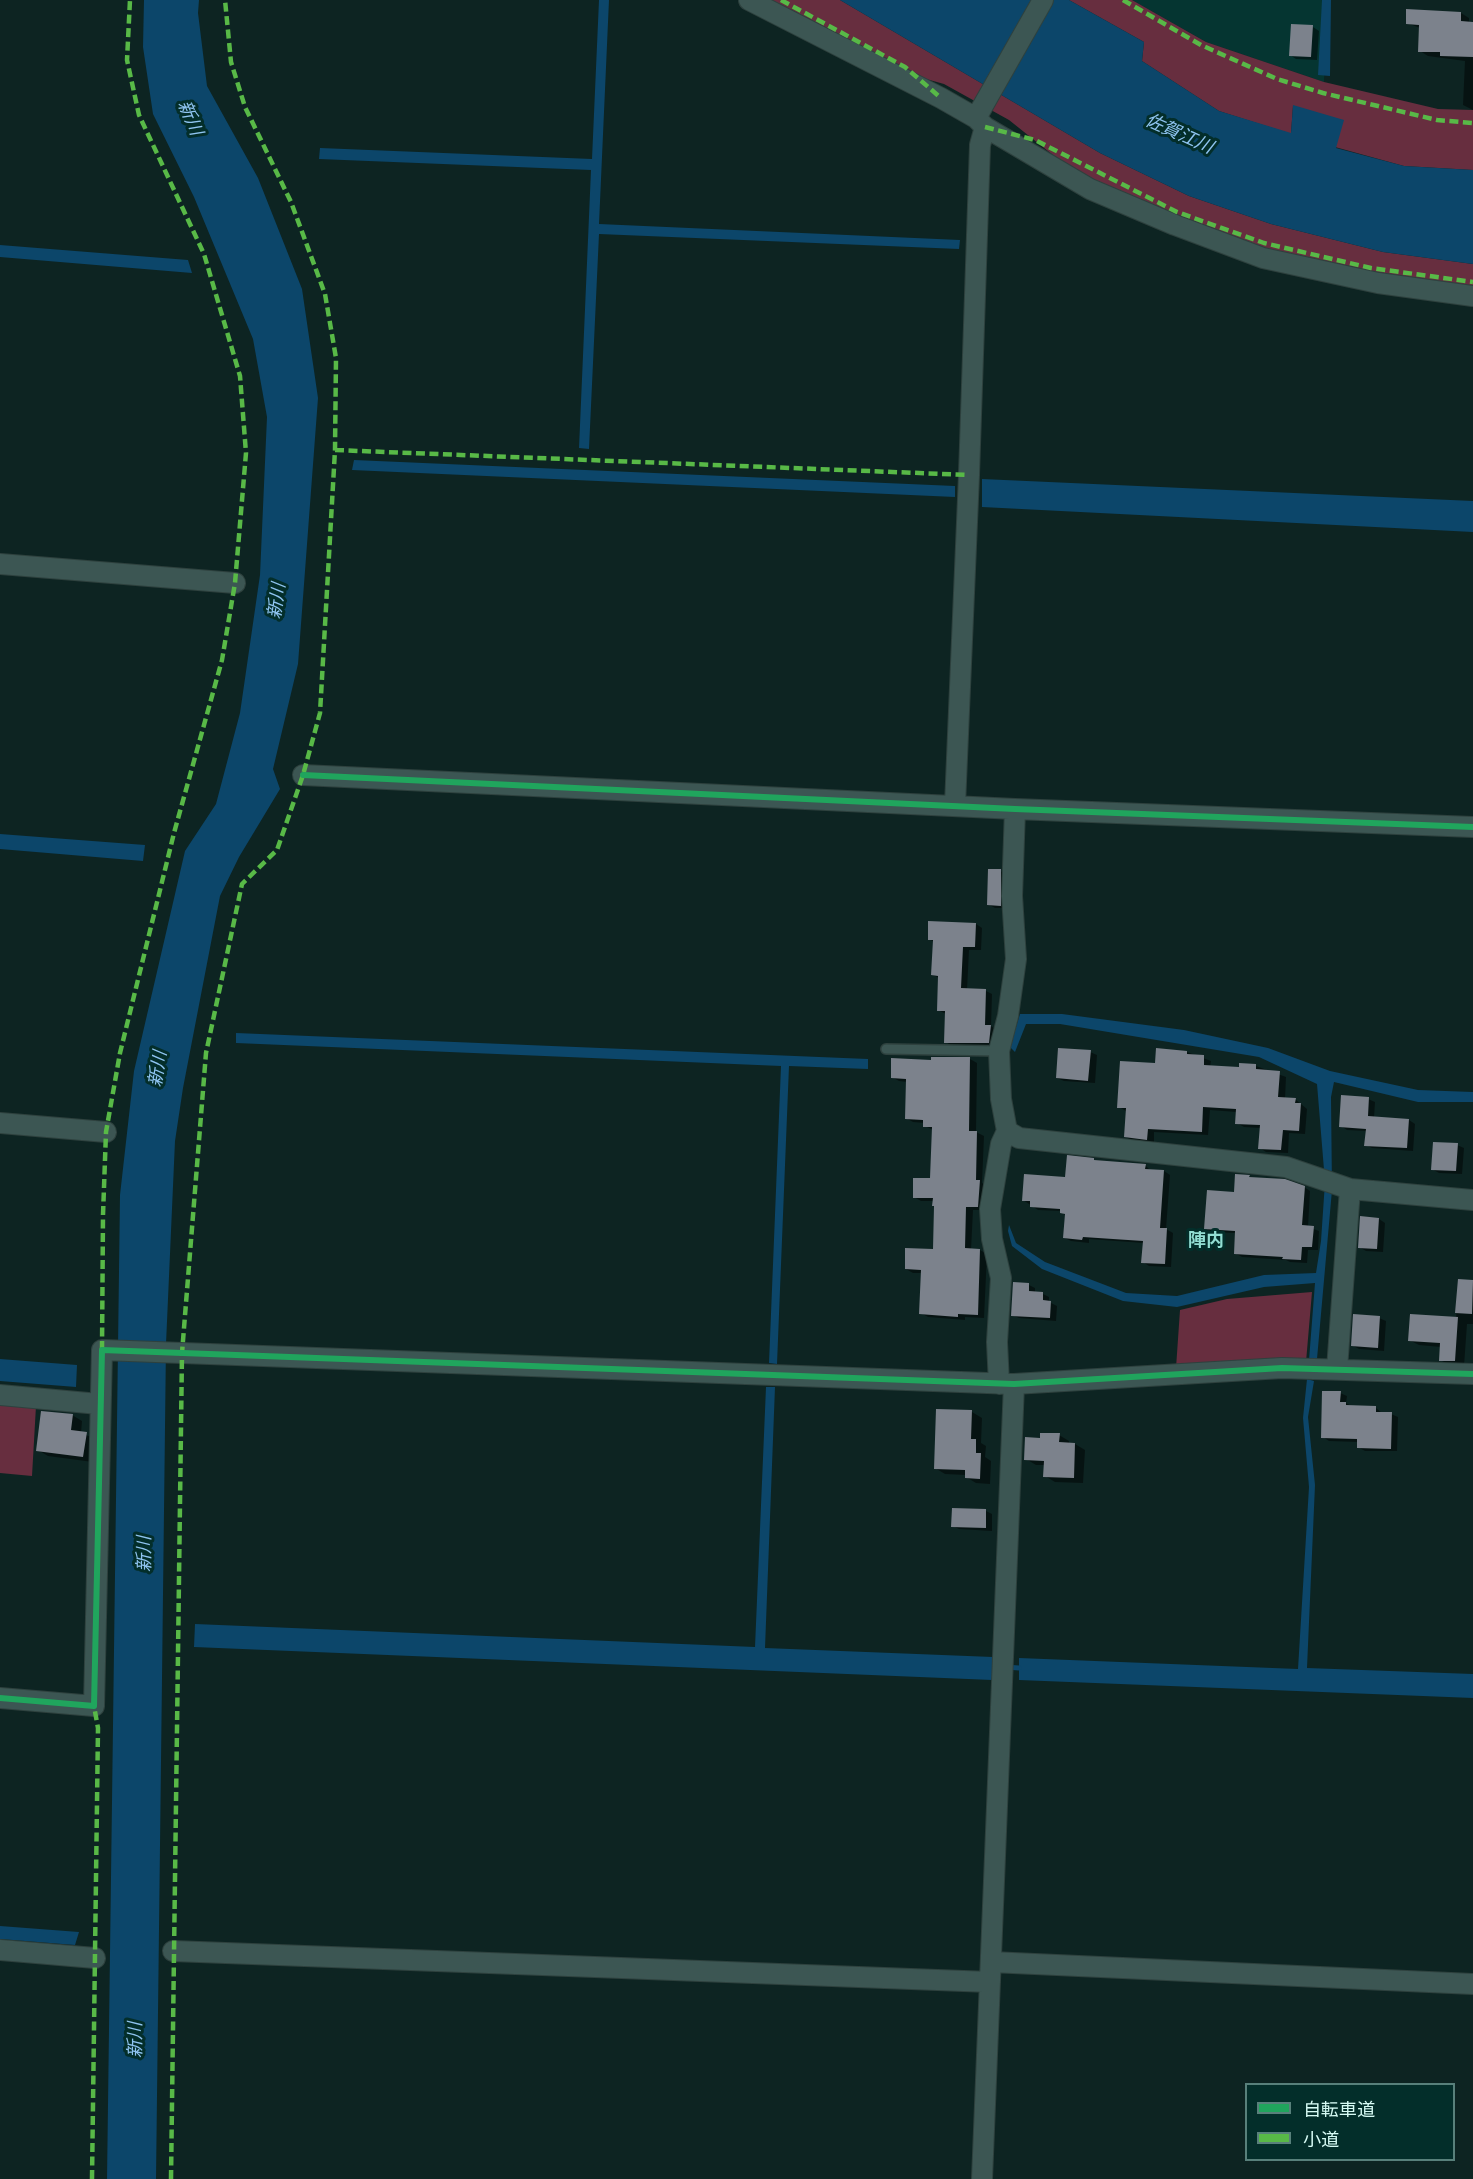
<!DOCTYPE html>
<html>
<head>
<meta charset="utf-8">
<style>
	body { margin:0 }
	#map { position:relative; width:1473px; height:2179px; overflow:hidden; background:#0d2422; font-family:Inter,"Noto Sans JP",sans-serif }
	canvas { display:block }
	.legend { position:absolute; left:1245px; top:2083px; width:210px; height:78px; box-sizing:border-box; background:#032e2a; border:2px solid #58807b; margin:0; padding:8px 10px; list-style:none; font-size:18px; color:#d7fbf5 }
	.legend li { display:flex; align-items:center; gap:12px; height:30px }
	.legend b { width:30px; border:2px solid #58807b }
</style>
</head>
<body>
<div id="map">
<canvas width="1473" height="2179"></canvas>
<ul class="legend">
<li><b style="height:8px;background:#20a55d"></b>自転車道</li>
<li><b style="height:8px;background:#58b947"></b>小道</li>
</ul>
</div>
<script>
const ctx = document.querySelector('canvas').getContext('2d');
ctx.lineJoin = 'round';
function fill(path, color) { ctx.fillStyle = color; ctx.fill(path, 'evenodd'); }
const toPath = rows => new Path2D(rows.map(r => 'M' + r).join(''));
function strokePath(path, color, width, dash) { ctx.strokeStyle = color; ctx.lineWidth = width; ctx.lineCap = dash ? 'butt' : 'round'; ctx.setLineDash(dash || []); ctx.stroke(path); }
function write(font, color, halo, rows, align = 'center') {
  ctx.font = font + ' Inter,"Noto Sans JP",sans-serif'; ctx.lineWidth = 6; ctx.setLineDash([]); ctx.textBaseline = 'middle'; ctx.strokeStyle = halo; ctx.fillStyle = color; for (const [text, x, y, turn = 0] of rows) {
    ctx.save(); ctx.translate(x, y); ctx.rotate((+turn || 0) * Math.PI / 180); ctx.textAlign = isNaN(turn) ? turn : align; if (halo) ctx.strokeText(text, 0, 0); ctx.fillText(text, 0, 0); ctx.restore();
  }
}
fill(toPath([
	[1132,0,1327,0,1324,82,1206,42]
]), '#053531');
fill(toPath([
	[764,0,840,0,1100,153,1189,196,1271,224,1383,252,1473,264,1473,290,1378,277,1264,252,1161,212,1068,167,1009,120,944,84,901,72],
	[1069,0,1132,0,1206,42,1324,82,1438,109,1473,110,1473,170,1404,166,1335,147,1293,106,1291,134,1219,111,1142,61,1144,42],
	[1312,1292,1306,1362,1176,1368,1180,1310,1227,1299],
	[0,1403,36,1406,32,1476,0,1473]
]), '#672e3f');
fill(toPath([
	[144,0,199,0,198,13,207,86,258,178,302,289,318,398,298,664,273,769,280,789,239,857,220,896,183,1088,175,1141,166,1344,156,2179,107,2179,120,1195,134,1071,185,851,216,804,240,713,260,575,267,417,253,339,194,197,153,114,143,47],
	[599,0,609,0,599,224,960,240,959,249,599,234,589,449,579,448,591,170,319,159,320,148,592,159],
	[840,0,1069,0,1144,42,1142,61,1219,111,1291,133,1293,105,1344,120,1336,148,1404,166,1473,170,1473,264,1383,252,1271,224,1189,196,1100,153],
	[1322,0,1331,0,1330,76,1318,75],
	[0,245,188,260,192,273,0,257],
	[354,460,955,486,955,497,352,470],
	[982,479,1473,501,1473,532,982,507],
	[0,834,145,845,143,861,0,849],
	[1020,1014,1062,1014,1184,1030,1268,1048,1330,1071,1418,1090,1473,1092,1473,1102,1418,1102,1334,1082,1331,1097,1332,1190,1317,1359,1309,1360,1315,1283,1264,1287,1177,1307,1123,1301,1042,1269,1012,1246,1008,1231,1009,1225,1016,1243,1045,1262,1126,1293,1177,1296,1264,1275,1316,1273,1321,1241,1325,1182,1317,1084,1259,1057,1060,1024,1026,1024,1015,1052,1010,1047],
	[236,1033,868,1059,868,1069,789,1066,777,1364,769,1363,781,1066,236,1043],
	[0,1359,77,1365,76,1387,0,1381],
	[1307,1379,1314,1381,1308,1417,1315,1485,1307,1668,1473,1674,1473,1698,1019,1680,1019,1658,1298,1669,1309,1487,1303,1418],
	[766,1387,775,1387,765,1648,993,1657,992,1680,194,1647,195,1624,755,1647],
	[0,1926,79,1932,75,1945,0,1939]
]), '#0c466a');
fill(toPath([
	[1461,13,1469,18,1469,23,1473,23,1473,110,1463,105,1465,61,1428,56,1420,51,1420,28,1407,23],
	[1313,27,1319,31,1317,60,1296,59,1290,55],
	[1000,871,1007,874,1007,908,995,908,988,904],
	[976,924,982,928,981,950,969,950,967,990,986,991,992,994,991,1026,997,1030,995,1046,952,1046,946,1042,946,1014,938,1010,939,978,933,975,934,942,929,939],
	[1090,1052,1097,1055,1095,1083,1064,1081,1057,1078],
	[1187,1052,1211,1061,1210,1067,1240,1069,1256,1066,1286,1077,1285,1099,1295,1099,1307,1109,1305,1134,1289,1133,1288,1153,1266,1152,1260,1148,1261,1128,1244,1127,1237,1123,1237,1112,1210,1110,1208,1135,1154,1132,1154,1143,1133,1141,1126,1137,1126,1111,1119,1107,1156,1065],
	[970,1059,977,1063,976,1132,984,1136,982,1183,986,1185,985,1210,973,1210,971,1250,980,1250,987,1254,984,1318,965,1317,965,1320,928,1317,921,1313,922,1273,913,1273,906,1269,934,1250,936,1206,934,1201,921,1201,914,1197,932,1180,933,1130,925,1126,925,1123,913,1122,906,1118,908,1082,899,1081,892,1077,932,1061],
	[1368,1099,1375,1102,1374,1118,1409,1120,1415,1124,1413,1151,1372,1148,1366,1145,1367,1131,1347,1130,1341,1126],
	[1457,1145,1464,1148,1462,1174,1439,1173,1432,1169],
	[1097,1162,1145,1165,1151,1171,1164,1171,1170,1175,1166,1229,1173,1233,1171,1267,1149,1266,1143,1262,1144,1243,1089,1239,1089,1243,1071,1241,1065,1238,1066,1216,1061,1211,1038,1210,1023,1200],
	[1249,1177,1304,1187,1310,1191,1308,1227,1319,1231,1318,1250,1308,1250,1307,1263,1290,1262,1286,1260,1242,1257,1235,1253,1237,1233,1212,1232,1206,1228],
	[1379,1219,1385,1223,1383,1252,1366,1251,1359,1247],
	[1459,1281,1473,1282,1473,1324,1467,1324,1464,1366,1450,1365,1440,1360,1441,1347,1419,1345,1409,1340,1456,1318],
	[1029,1285,1035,1288,1035,1293,1043,1294,1049,1297,1049,1302,1057,1306,1056,1321,1019,1318,1012,1315],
	[1379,1318,1386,1321,1384,1351,1359,1349,1352,1345],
	[1340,1393,1347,1396,1346,1403,1353,1407,1376,1408,1382,1413,1391,1414,1398,1417,1397,1451,1365,1451,1358,1447,1359,1442,1329,1441,1323,1437],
	[938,1411,972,1412,982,1418,981,1443,986,1446,985,1457,991,1461,990,1484,976,1483,966,1477,966,1475,945,1474,935,1468],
	[72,1415,82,1421,81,1433,96,1439,93,1462,48,1456,38,1450],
	[1059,1435,1069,1441,1069,1444,1075,1444,1085,1450,1083,1483,1055,1482,1045,1476,1045,1465,1036,1465,1026,1459],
	[986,1511,992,1514,992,1531,959,1529,953,1526]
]), '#0007');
strokePath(toPath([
	[1006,1667,1019,1668]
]), '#0c466a', 5);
fill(toPath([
	[1406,9,1461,12,1461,21,1473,22,1473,57,1440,56,1440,52,1418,52,1419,25,1406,24],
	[1291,24,1313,25,1311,57,1289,56],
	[988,869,1001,869,1001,906,987,905],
	[928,921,976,923,975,947,963,947,961,988,986,989,985,1025,991,1025,989,1043,944,1043,945,1011,937,1011,938,976,931,975,933,940,928,940],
	[1058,1048,1091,1050,1088,1081,1056,1078],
	[1156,1048,1187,1051,1187,1054,1204,1055,1204,1065,1239,1067,1239,1063,1256,1064,1256,1069,1280,1071,1278,1097,1296,1098,1295,1103,1301,1103,1299,1131,1283,1130,1281,1150,1258,1149,1260,1125,1235,1124,1236,1109,1203,1107,1202,1132,1148,1129,1147,1140,1124,1137,1126,1108,1117,1108,1120,1061,1155,1063],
	[931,1057,970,1057,969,1131,977,1131,976,1180,980,1180,978,1207,966,1207,965,1248,980,1249,978,1315,958,1314,958,1317,919,1314,921,1270,905,1269,905,1248,933,1249,934,1206,932,1206,933,1198,913,1198,913,1178,930,1178,932,1127,923,1127,923,1120,905,1119,906,1079,891,1078,891,1058,931,1060],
	[1341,1095,1369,1097,1368,1116,1409,1119,1407,1148,1364,1146,1366,1129,1339,1127],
	[1433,1142,1458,1143,1456,1171,1431,1170],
	[1067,1155,1094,1158,1094,1160,1146,1164,1145,1169,1164,1170,1160,1228,1167,1228,1165,1264,1141,1263,1143,1241,1083,1237,1082,1240,1063,1238,1065,1214,1060,1213,1060,1209,1030,1207,1030,1201,1022,1201,1024,1174,1065,1177],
	[1235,1174,1250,1175,1249,1177,1285,1179,1305,1186,1302,1225,1314,1226,1312,1247,1302,1247,1301,1260,1282,1259,1283,1257,1234,1254,1235,1231,1204,1229,1207,1190,1234,1192],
	[1360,1216,1379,1218,1377,1249,1358,1248],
	[1458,1279,1473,1280,1472,1314,1455,1313],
	[1013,1282,1029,1283,1029,1291,1043,1292,1043,1300,1051,1301,1050,1318,1011,1316],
	[1353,1314,1380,1316,1378,1348,1351,1346],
	[1410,1314,1458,1317,1455,1361,1439,1361,1440,1343,1408,1341],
	[1322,1391,1341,1391,1340,1402,1346,1402,1346,1405,1376,1406,1376,1412,1392,1412,1391,1449,1357,1448,1357,1439,1321,1438],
	[936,1409,972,1410,971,1439,976,1439,976,1453,981,1453,980,1479,965,1478,965,1470,934,1469],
	[41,1411,73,1414,71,1430,87,1432,83,1457,36,1451],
	[1040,1433,1060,1433,1059,1442,1075,1443,1074,1478,1043,1477,1044,1461,1024,1460,1025,1437,1040,1438],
	[952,1508,986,1509,986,1528,951,1527]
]), '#7c828c');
const lane = toPath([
	[886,1049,999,1051]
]);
const street = toPath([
	[749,0,941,98,976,118,985,127,1090,189,1175,225,1263,258,1378,283,1473,296],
	[976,118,1043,0],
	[0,564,235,583],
	[303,775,1015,809,1473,827],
	[955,805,969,475,980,145,985,127],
	[1015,809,1012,896,1016,959,1008,1016,999,1051,1001,1099,1007,1131,1019,1138,1286,1167,1350,1189,1473,1200],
	[0,1123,106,1132],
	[1337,1369,1350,1189],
	[999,1384,997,1342,1001,1278,992,1239,990,1209,1001,1144,1007,1131],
	[0,1395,99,1404],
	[0,1698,94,1706,102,1350,1014,1384,1282,1368,1473,1374],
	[0,1950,95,1958],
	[173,1951,990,1982],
	[991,1962,1473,1984],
	[982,2179,1014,1384]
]);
strokePath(lane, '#2e413e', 12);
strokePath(street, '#2e413e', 22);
strokePath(lane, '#3c5653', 9);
strokePath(street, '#3c5653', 20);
strokePath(toPath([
	[781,0,905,67,941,98],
	[1123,0,1201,45,1277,79,1323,93,1437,120,1473,123],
	[985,127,1035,140,1177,212,1264,243,1371,268,1473,282],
	[335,450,969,475],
	[102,1350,103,1215,106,1132,120,1053,174,833,222,660,235,583,246,453,240,376,204,254,139,115,127,60,130,0],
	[92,2179,98,1728,94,1706],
	[171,2179,182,1353,206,1053,242,884,277,850,303,775,320,713,335,450,336,358,325,294,291,202,245,107,231,62,225,0]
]), '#58b947', 4.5, [9, 4.5]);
strokePath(toPath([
	[303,775,1015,809,1473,827],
	[0,1698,94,1706,102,1350,1014,1384,1282,1368,1473,1374]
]), '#20a55d', 6);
write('italic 18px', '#8fc4f1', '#032e2a', [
	["新川",190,118,67],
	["佐賀江川",1179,134,24],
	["新川",277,601,-82],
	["新川",158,1069,-81],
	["新川",145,1554,-90],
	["新川",136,2040,-90]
]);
write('bold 18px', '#92ded3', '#032e2a', [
	["陣内",1206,1241]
]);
</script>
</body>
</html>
